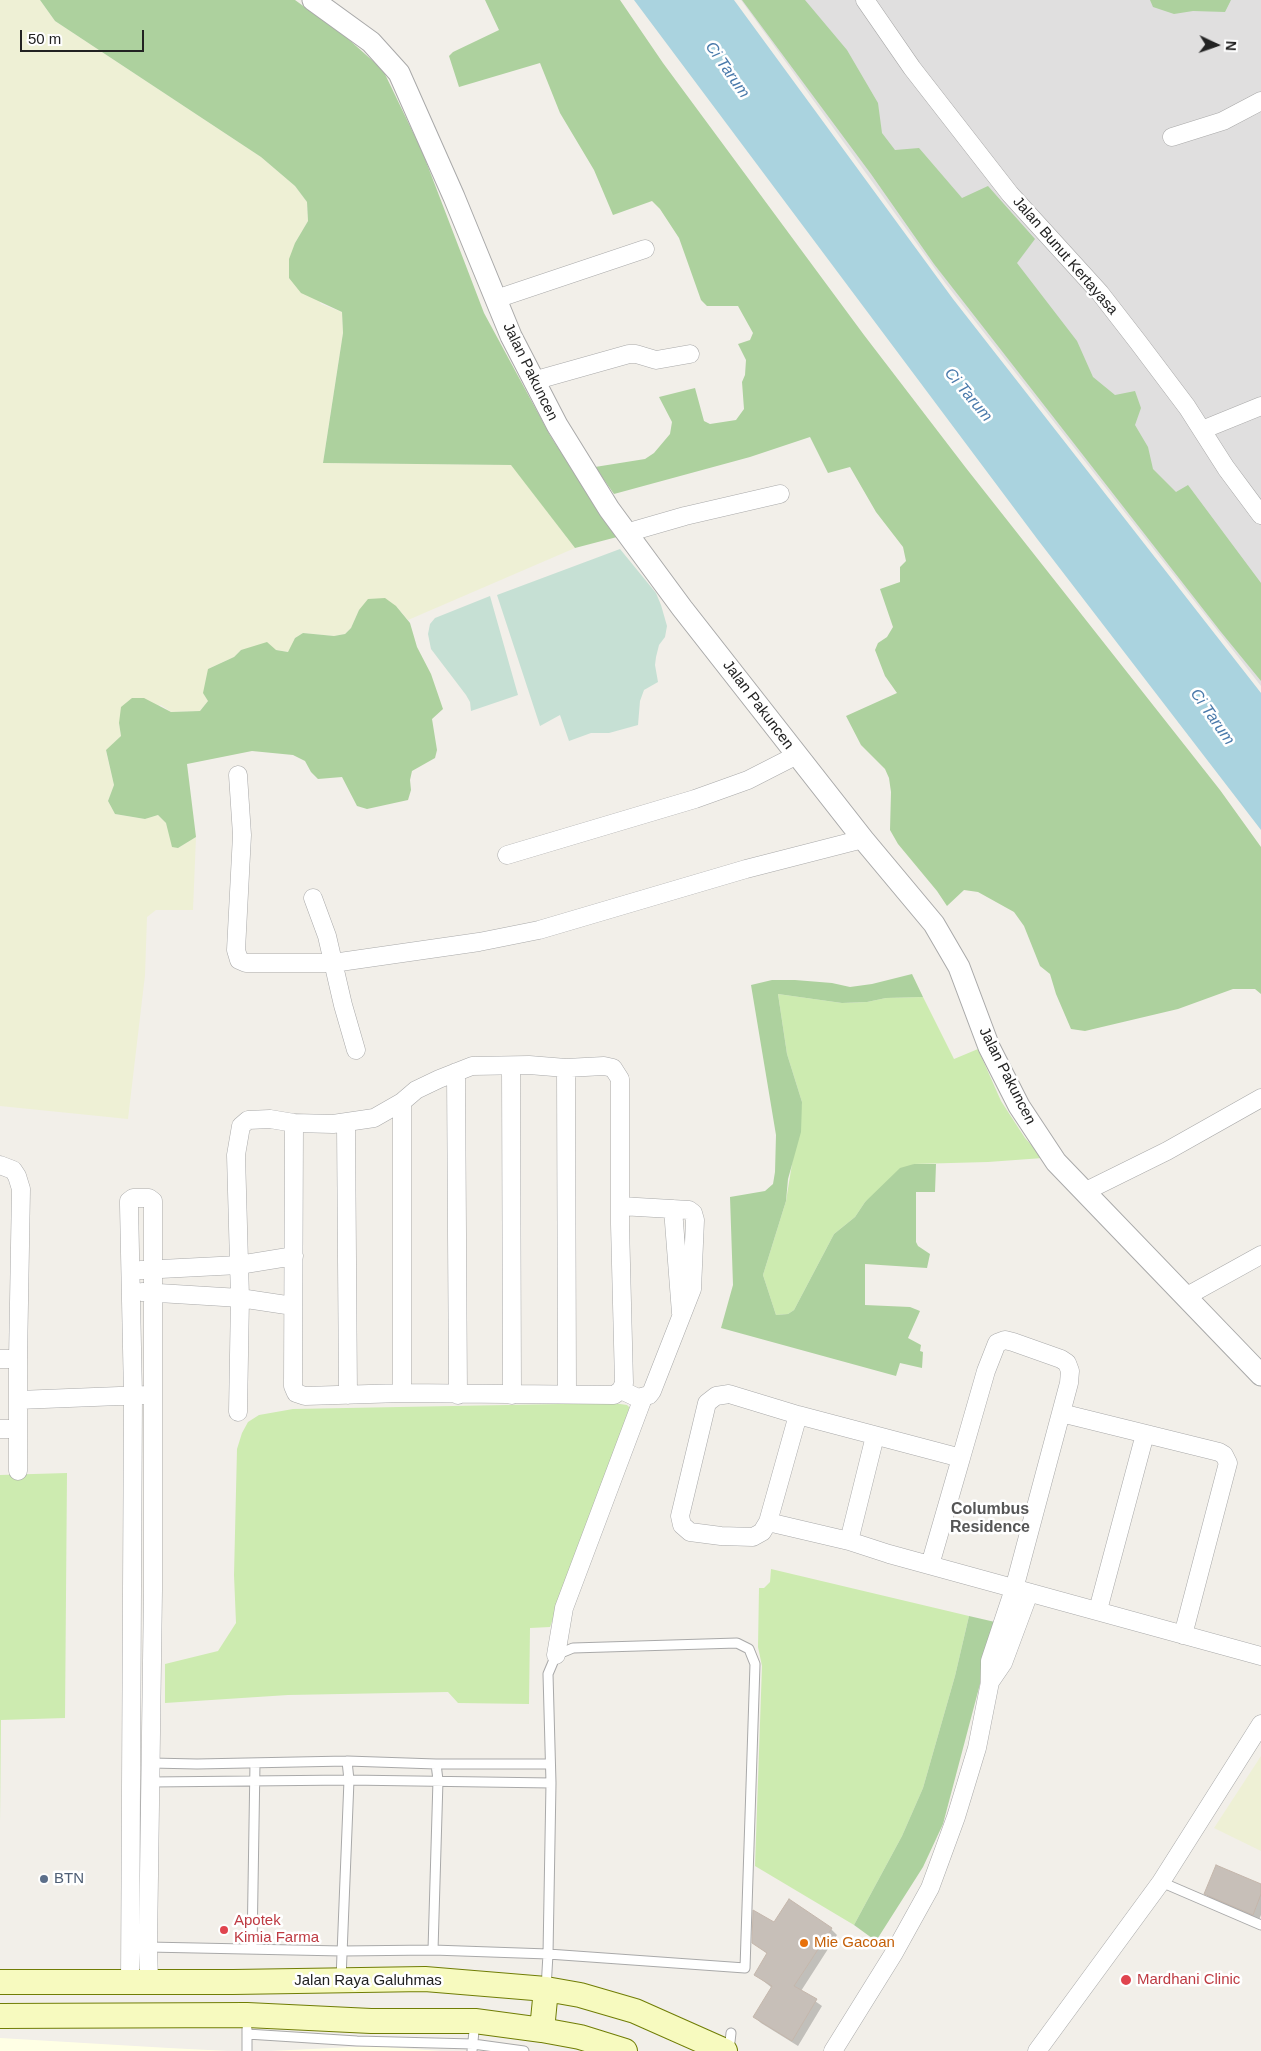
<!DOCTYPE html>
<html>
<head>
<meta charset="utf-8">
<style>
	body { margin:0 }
	#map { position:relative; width:1261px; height:2051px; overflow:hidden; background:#f2efe9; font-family:Helvetica,sans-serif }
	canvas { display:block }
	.north { position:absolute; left:1191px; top:20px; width:50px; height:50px; -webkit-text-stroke:4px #fff; paint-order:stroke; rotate:93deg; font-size:14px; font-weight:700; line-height:20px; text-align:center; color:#222 }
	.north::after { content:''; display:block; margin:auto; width:18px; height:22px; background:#222; clip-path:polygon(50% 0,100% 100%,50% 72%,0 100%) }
	.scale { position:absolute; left:20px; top:30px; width:124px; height:22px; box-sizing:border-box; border:2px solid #222; border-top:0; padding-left:6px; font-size:15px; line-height:18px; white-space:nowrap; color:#222; -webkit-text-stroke:4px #fff; paint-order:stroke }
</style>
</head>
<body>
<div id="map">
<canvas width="1261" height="2051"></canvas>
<div class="north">N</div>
<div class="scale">50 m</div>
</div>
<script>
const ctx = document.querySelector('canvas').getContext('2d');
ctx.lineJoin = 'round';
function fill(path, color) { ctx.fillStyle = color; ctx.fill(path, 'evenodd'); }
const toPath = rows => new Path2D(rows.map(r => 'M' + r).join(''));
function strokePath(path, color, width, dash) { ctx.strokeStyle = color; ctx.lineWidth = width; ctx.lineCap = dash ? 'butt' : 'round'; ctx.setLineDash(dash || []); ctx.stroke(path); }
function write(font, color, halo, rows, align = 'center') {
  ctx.font = font + ' Helvetica,sans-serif'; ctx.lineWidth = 5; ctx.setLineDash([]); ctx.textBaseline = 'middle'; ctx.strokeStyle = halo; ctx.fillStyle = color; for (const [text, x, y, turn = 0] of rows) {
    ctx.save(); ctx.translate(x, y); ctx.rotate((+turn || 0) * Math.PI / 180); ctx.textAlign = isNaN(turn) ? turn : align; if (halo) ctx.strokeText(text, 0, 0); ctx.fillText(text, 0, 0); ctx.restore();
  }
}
fill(toPath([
	[741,0,1261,0,1261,686,946,284]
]), '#e0dfdf');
fill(toPath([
	[0,2038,169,2048,228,2051,0,2051],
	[373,2046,441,2051,270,2051]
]), '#ffffe5');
fill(toPath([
	[0,0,40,0,55,21,261,157,295,186,307,202,308,221,295,243,321,304,342,312,343,333,323,463,512,465,575,548,408,620,396,606,359,610,351,628,345,634,334,636,303,633,295,638,289,652,276,650,241,650,234,657,208,669,208,701,200,711,171,712,161,705,119,723,121,736,106,751,114,785,108,801,115,814,145,819,158,815,166,823,178,848,196,837,193,910,156,910,147,917,145,975,128,1119,0,1106],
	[1261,1756,1261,1851,1214,1828]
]), '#eef0d5');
fill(toPath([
	[778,994,842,1003,867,1002,886,998,923,997,954,1059,978,1049,1001,1101,1025,1138,1043,1158,988,1162,914,1164,865,1202,855,1217,834,1234,794,1310,788,1314,776,1315,763,1275,786,1201,802,1102,787,1054],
	[613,1403,627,1405,631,1409,550,1627,530,1628,529,1704,458,1703,448,1692,288,1695,165,1703,165,1664,218,1651,236,1623,234,1575,237,1449,242,1433,248,1422,259,1415,293,1409],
	[67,1473,65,1718,1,1720,0,1822,0,1475],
	[771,1569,969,1616,955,1676,923,1788,902,1836,854,1925,755,1866,762,1666,758,1647,759,1588,764,1588,770,1582]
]), '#cdebb0');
fill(toPath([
	[40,0,295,0,346,37,383,70,422,151,484,313,551,437,617,537,575,548,511,465,323,463,343,333,342,312,301,293,289,278,289,259,295,243,308,221,307,202,295,186,261,157,55,21],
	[485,0,620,0,663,63,864,335,966,468,1220,790,1261,847,1261,994,1255,989,1233,989,1178,1009,1085,1031,1071,1029,1056,994,1050,974,1040,966,1024,926,1014,912,978,892,964,890,947,906,937,891,898,844,890,830,891,792,889,778,885,769,861,745,846,716,897,693,885,676,875,650,878,643,887,637,893,627,880,589,900,582,900,567,906,561,903,547,876,512,850,467,828,473,810,437,750,457,614,494,595,467,645,459,654,453,670,434,672,422,659,397,695,388,704,421,710,424,736,420,744,409,742,382,745,375,746,360,738,344,750,340,753,333,738,306,707,306,701,300,679,238,660,209,652,201,613,215,594,170,560,113,540,63,459,87,449,56,453,52,499,30],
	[742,0,805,0,847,50,878,103,882,133,895,150,919,148,962,198,988,186,1035,239,1017,263,1077,341,1093,377,1115,395,1135,391,1141,408,1135,425,1148,447,1153,469,1176,492,1188,485,1261,583,1261,681,1221,632,934,264,871,174],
	[1150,0,1231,0,1225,12,1193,11,1174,14,1153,7],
	[385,598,396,606,410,623,417,647,431,674,443,709,432,719,437,750,435,758,412,771,410,780,411,790,408,800,367,809,357,806,342,777,318,779,311,772,305,761,293,755,252,751,187,764,196,837,178,848,172,847,166,823,158,815,145,819,115,814,108,801,114,785,106,750,121,736,119,723,121,707,132,698,144,698,171,712,200,711,208,701,203,693,208,669,234,657,241,650,267,642,276,650,288,652,295,638,303,633,334,636,345,634,351,628,359,610,368,599],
	[912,974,923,997,886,998,867,1002,842,1003,778,994,787,1054,802,1102,801,1132,788,1179,786,1201,763,1275,776,1315,788,1314,794,1310,834,1234,855,1217,865,1202,900,1168,914,1164,936,1164,935,1192,916,1192,916,1242,918,1246,930,1254,927,1268,865,1264,865,1305,910,1307,920,1311,908,1338,921,1345,920,1351,923,1352,922,1368,900,1363,896,1376,721,1328,733,1285,730,1197,765,1191,773,1184,775,1172,776,1135,751,985,772,980,795,980,832,983,850,987,872,984],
	[969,1616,995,1622,981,1665,980,1684,943,1824,923,1867,876,1941,854,1925,902,1836,923,1788,955,1676]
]), '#add19e');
fill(toPath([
	[620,549,656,593,661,605,667,626,665,637,659,645,656,657,655,665,658,682,644,690,640,701,638,725,609,733,591,733,569,741,560,715,540,726,497,595],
	[490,596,518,695,471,711,470,702,466,695,431,649,428,634,430,624,435,618]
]), '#c6e0d4');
fill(toPath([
	[634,0,734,0,953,299,1261,693,1261,830,1038,540]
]), '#aad3df');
fill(toPath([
	[1261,1885,1261,1915,1259,1920,1212,1900,1206,1894],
	[774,1924,831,1929,837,1935,801,1991,822,2006,798,2046,761,2023,755,2017,772,1988,756,1975,768,1954,753,1942]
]), '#0003');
const building = toPath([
	[1216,1865,1261,1884,1261,1894,1253,1915,1204,1894,1216,1865],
	[789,1899,832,1928,794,1986,817,1999,792,2041,753,2017,772,1986,754,1975,767,1953,752,1943,753,1910,774,1922,789,1899]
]);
fill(building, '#c7bfb8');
strokePath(building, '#c4b6ab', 1);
const service = toPath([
	[151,1763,197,1764,347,1761,436,1764,550,1764],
	[151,1782,349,1780,551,1783],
	[1161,1882,1261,1925],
	[148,1947,342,1951,433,1950,548,1954,745,1968,755,1664,749,1649,737,1643,573,1648,556,1655,548,1674,551,1783,548,1954,546,1989],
	[252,1949,255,1763],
	[433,1950,438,1780,436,1764],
	[341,1979,349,1780,347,1761],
	[247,2034,357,2041,473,2044,524,2051],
	[247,2051,247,2029],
	[472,2051,475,2021],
	[729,2051,731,2033]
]);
const minor = toPath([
	[865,0,912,68,1010,194,1100,293,1138,342,1187,407,1226,468,1261,515],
	[1172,137,1223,121,1261,101],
	[496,299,645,249],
	[533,381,629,354,636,354,656,360,690,354],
	[1202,430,1261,406],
	[626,533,685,516,780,494],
	[238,775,242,835,236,950,239,960,246,963,333,963,479,942,539,930,746,869,863,839],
	[507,855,695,799,748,780,797,755],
	[313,898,327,936,343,1005,356,1050],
	[511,1066,512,1395],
	[566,1068,567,1394],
	[456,1072,458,1395],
	[402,1102,402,1393],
	[346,1124,348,1395],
	[0,1165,13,1170,17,1176,21,1189,18,1359,18,1471],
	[1084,1192,1167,1151,1261,1098],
	[620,1206,689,1210,693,1213,695,1220,692,1289,652,1391,649,1395,638,1398,621,1390],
	[673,1209,681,1313],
	[141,1270,239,1265,294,1256],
	[142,1292,240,1298,293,1306],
	[1187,1296,1261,1255],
	[0,1359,18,1359],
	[18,1400,145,1395],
	[238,1412,240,1298,236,1155,241,1126,248,1120,270,1119,294,1123,333,1124,374,1118,402,1102,416,1090,439,1079,472,1066,529,1065,566,1068,604,1066,613,1068,620,1079,620,1224,624,1383,621,1390,614,1395,402,1393,305,1396,296,1393,293,1386,294,1123],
	[1061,1413,1219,1452,1224,1455,1228,1463,1183,1635],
	[798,1415,768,1522,762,1532,753,1537,721,1536,690,1532,682,1525,680,1516,707,1403,716,1396,729,1394,798,1415,961,1458,930,1565],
	[0,1429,18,1429],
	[768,1522,849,1541,889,1554,1261,1656],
	[849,1541,875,1436],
	[1098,1610,1145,1434],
	[556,1655,564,1608,643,1398],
	[990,1682,1003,1663,1029,1593],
	[130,1983,133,1395,129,1205,129,1201,133,1198,149,1198,153,1201,153,1590,148,1947,149,1981],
	[833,2051,894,1953,930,1888,956,1817,977,1748,990,1682,990,1661,1014,1589,1069,1383,1070,1371,1067,1363,1061,1359,1013,1342,1005,1340,997,1343,986,1371,961,1458],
	[1037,2051,1161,1882,1261,1724]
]);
const tertiary = toPath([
	[313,0,371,42,399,73,454,197,511,336,557,425,609,509,682,608,863,839,934,924,959,967,989,1047,1019,1106,1056,1162,1261,1375]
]);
const secondary = toPath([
	[0,1982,233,1982,425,1979,546,1989,580,1995,635,2011,725,2051],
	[0,2016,247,2015,371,2021,475,2021,542,2030,580,2037,625,2051],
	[542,2030,546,1989]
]);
strokePath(service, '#a9a9a9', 11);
strokePath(minor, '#a9a9a9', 19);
strokePath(tertiary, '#a9a9a9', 23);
strokePath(secondary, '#707d05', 26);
strokePath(service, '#fff', 9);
strokePath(minor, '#fff', 18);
strokePath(tertiary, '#fff', 21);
strokePath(secondary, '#f7fabf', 24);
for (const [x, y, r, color] of [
	[44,1879,5,"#5c6f8a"],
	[224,1930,5,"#e0444e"],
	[804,1943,5,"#e8710a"],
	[1126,1980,6,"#e0444e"]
]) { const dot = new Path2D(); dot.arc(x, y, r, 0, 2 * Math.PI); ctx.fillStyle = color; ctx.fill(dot); strokePath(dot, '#fff', 2); }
write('15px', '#222', '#fff', [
	["Jalan Bunut Kertayasa",1065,256,49],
	["Jalan Pakuncen",530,372,64],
	["Jalan Pakuncen",758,705,53],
	["Jalan Pakuncen",1007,1076,63],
	["Jalan Raya Galuhmas",368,1981]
]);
write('15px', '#4e5e75', '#fff', [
	["BTN",54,1879]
], 'left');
write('15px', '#be3a42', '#fff', [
	["Apotek",234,1921],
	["Kimia Farma",234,1938],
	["Mardhani Clinic",1137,1980]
], 'left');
write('15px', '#c56008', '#fff', [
	["Mie Gacoan",814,1943]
], 'left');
write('italic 16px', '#4a7aab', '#fff', [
	["Ci Tarum",727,70,55],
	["Ci Tarum",968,395,50],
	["Ci Tarum",1212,717,55]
]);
write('bold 16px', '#555', '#fff', [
	["Columbus",990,1510],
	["Residence",990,1528]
]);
</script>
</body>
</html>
